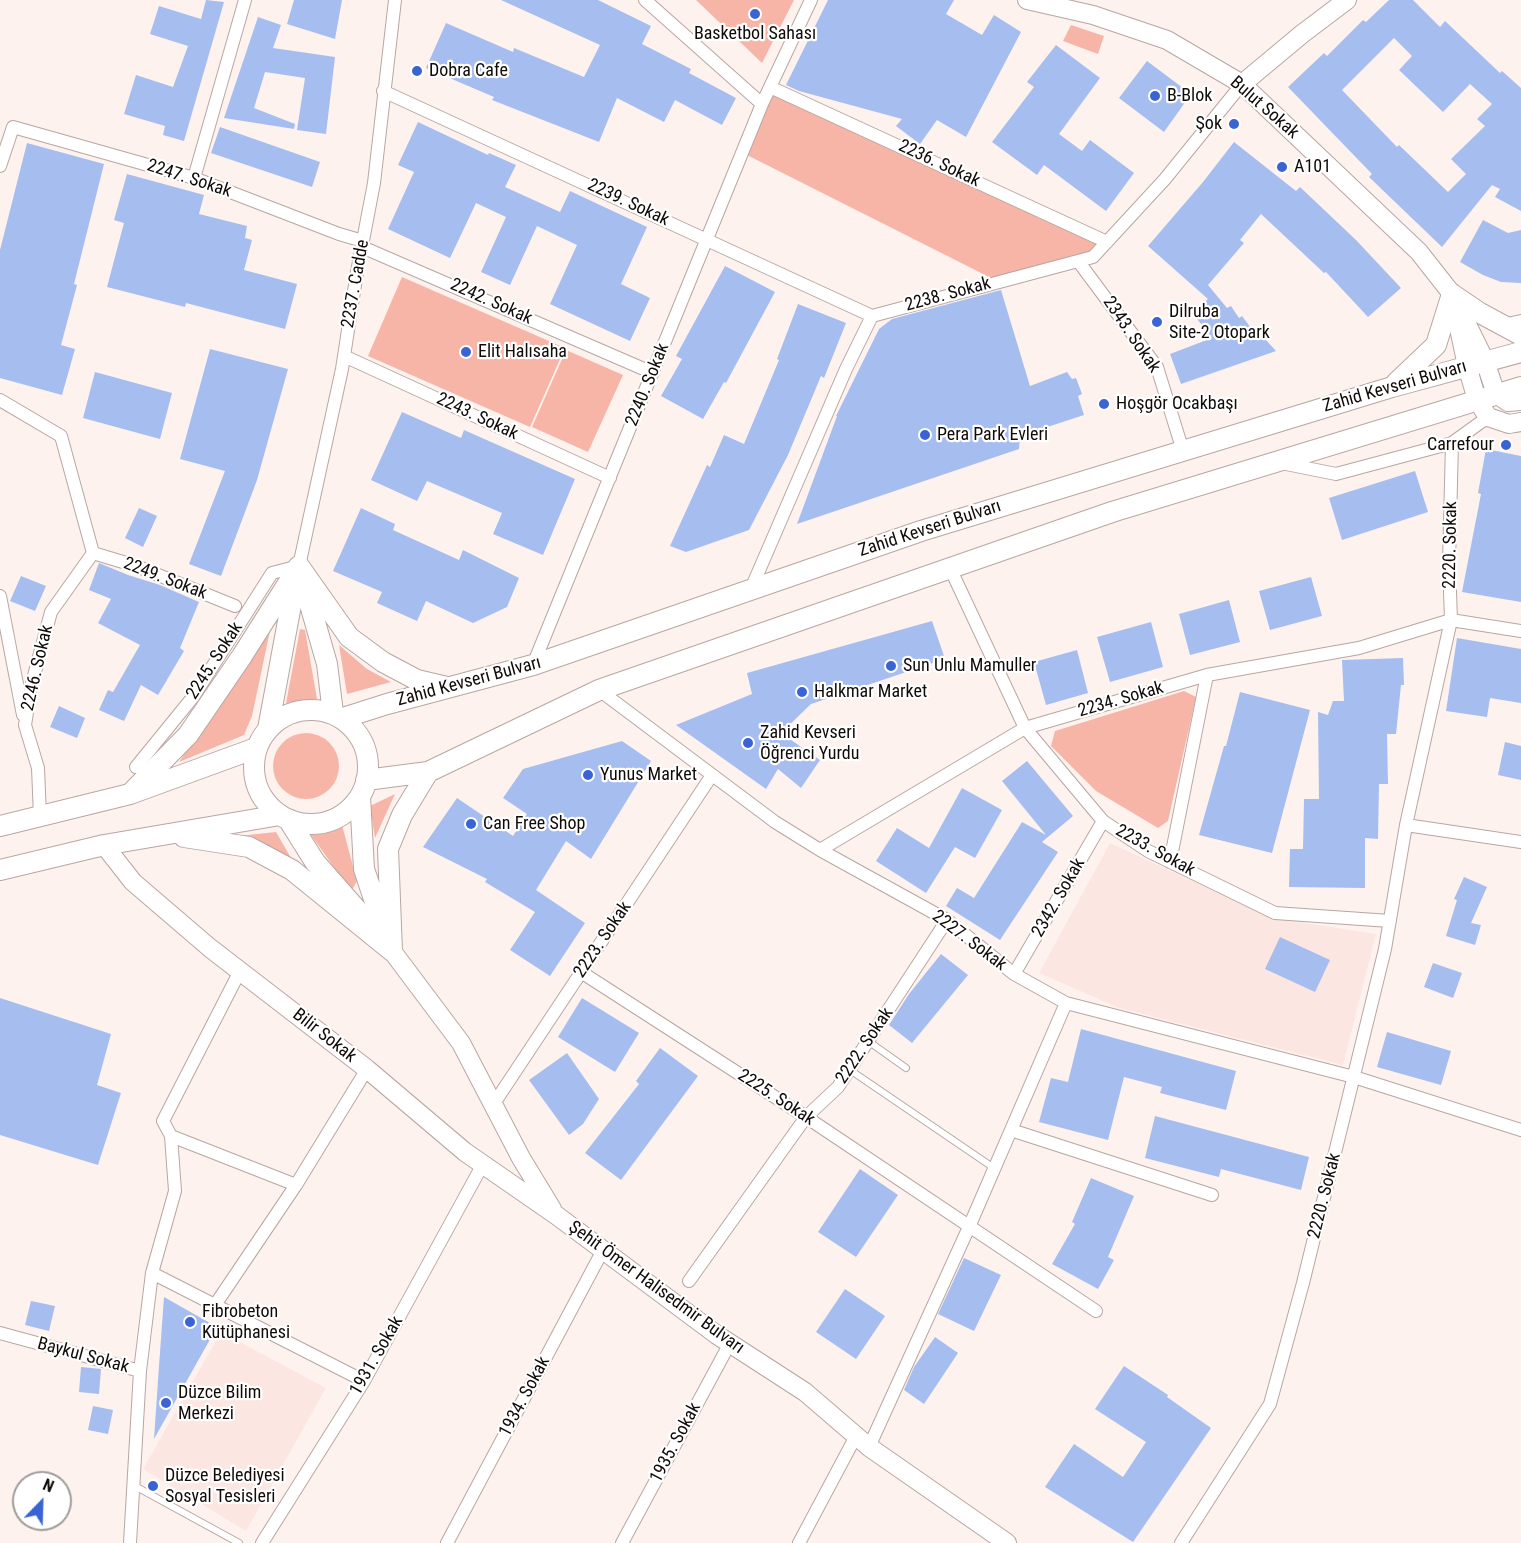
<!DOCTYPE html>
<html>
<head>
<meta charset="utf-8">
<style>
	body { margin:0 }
	#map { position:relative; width:1521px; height:1543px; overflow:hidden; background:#fef2ef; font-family:"Roboto Condensed",sans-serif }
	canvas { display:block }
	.north { position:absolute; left:12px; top:1471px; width:60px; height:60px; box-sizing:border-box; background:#fff; border:2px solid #9f9d9c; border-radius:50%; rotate:23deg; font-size:16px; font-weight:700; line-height:24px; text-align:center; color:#100a08 }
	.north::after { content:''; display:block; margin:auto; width:21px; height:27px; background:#3a63d4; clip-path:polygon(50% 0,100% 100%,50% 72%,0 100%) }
</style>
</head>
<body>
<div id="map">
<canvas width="1521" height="1543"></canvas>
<div class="north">N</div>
</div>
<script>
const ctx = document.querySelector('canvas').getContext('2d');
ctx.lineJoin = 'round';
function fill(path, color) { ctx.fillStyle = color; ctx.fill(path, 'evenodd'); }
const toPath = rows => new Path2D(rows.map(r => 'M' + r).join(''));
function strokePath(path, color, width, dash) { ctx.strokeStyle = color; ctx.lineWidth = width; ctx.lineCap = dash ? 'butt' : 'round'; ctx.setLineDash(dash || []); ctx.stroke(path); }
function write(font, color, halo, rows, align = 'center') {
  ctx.font = font + ' "Roboto Condensed",sans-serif'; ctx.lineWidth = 4.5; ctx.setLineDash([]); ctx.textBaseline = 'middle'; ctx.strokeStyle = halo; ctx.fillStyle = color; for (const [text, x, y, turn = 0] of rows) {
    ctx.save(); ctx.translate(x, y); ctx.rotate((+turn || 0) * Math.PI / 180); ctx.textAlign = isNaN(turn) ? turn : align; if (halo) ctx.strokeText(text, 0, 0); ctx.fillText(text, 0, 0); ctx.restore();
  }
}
fill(toPath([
	[1110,843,1273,918,1376,934,1343,1065,1119,1008,1039,973],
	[221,1332,326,1388,246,1531,143,1469]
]), '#fce6e1');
fill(toPath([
	[696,0,794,0,762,63],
	[1071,25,1104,36,1098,54,1063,41],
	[770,87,1107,242,1093,257,999,282,743,153],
	[402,277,565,348,530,427,368,356],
	[566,350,623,375,588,452,532,427],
	[271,626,252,716,244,735,179,762],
	[300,629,305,630,317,699,286,703],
	[339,645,367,669,391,682,347,694],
	[1184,691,1196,697,1168,821,1158,828,1096,791,1051,746,1055,731],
	'273 766a33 33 0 1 1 66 0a33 33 0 1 1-66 0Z',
	[395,794,375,838,370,806],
	[342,825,357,881,353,888,348,887,311,835],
	[276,832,291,858,238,836]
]), '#f7b5a7');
fill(toPath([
	[206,0,224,2,184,141,163,135,165,126,124,114,136,75,173,87,188,46,150,34,159,6,201,19],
	[294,0,342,0,335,39,287,24],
	[501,0,598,0,651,26,642,44,691,69,689,73,736,98,722,125,675,100,664,122,617,98,599,142,492,100,494,97,426,68,446,23,513,52,514,48,584,77,600,45],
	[828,0,954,0,946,14,982,35,994,15,1021,32,966,137,937,120,920,144,896,126,902,119,799,91,786,85],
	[1389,0,1413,0,1440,27,1445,21,1500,73,1502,71,1521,88,1521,211,1495,197,1500,189,1492,185,1442,247,1369,177,1372,174,1288,87,1324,53,1327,56,1363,20,1366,22],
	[1394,38,1412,56,1399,70,1443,112,1470,84,1492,104,1477,119,1485,126,1451,159,1466,174,1448,192,1399,145,1397,147,1342,90],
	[258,17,281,25,273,48,335,57,326,134,297,130,305,78,265,72,254,108,295,124,294,129,224,118],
	[1056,45,1100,78,1059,134,1082,151,1090,140,1134,173,1106,211,1044,165,1037,175,992,142,1034,87,1027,82],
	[1147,61,1191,94,1164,132,1119,98],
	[418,122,488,155,489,153,516,165,505,187,560,212,570,191,647,227,621,284,650,298,630,341,550,304,577,245,537,226,510,285,481,272,506,217,476,203,450,258,388,229,414,172,398,165],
	[220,127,320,162,312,187,211,153],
	[1234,142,1296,191,1300,187,1356,240,1401,288,1368,317,1326,272,1324,273,1261,214,1240,240,1244,243,1208,285,1227,308,1231,306,1239,318,1242,316,1251,328,1253,326,1276,351,1181,384,1170,354,1212,338,1194,315,1199,312,1197,308,1208,299,1148,246,1203,182],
	[27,143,104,164,74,284,77,285,61,345,75,349,62,395,0,378,0,250],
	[127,174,204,195,199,214,247,226,245,238,252,240,244,270,297,284,285,329,186,303,185,307,107,287,124,223,114,220],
	[1483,220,1508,233,1521,230,1521,283,1501,282,1483,275,1460,262],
	[725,266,775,292,726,383,724,382,703,419,661,396,682,359,676,356],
	[1001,290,1030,386,1067,372,1072,379,1076,378,1082,394,1078,396,1084,415,1020,436,1019,449,797,524,837,416,836,416,879,329,892,319],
	[798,304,846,323,824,378,821,376,788,455,749,530,686,552,670,546,707,465,710,467,724,435,744,444,779,360,777,359],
	[210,349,288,369,257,480,221,576,189,564,225,471,180,459],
	[95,372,172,393,160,439,83,418],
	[402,412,461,438,464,430,575,479,543,555,493,534,502,513,427,481,417,501,371,480],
	[1486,449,1521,456,1521,602,1462,592,1481,494,1478,493],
	[1415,471,1428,512,1342,540,1329,498],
	[139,508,157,516,143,547,125,538],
	[361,508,395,524,393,530,459,560,463,550,519,578,507,607,473,623,426,601,417,621,377,603,382,592,333,571],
	[99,563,128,575,160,585,199,602,180,648,184,651,158,695,141,685,124,721,99,710,108,690,113,692,140,645,98,623,111,599,89,590],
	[21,576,46,586,35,611,10,601],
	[1311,577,1322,616,1270,630,1259,591],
	[1229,600,1240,642,1190,655,1179,614],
	[932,621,945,659,811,704,781,733,820,760,801,788,778,769,766,789,676,725,752,694,747,673],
	[1151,622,1163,667,1110,682,1097,637],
	[1457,638,1521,649,1521,703,1490,698,1487,717,1446,711],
	[1077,650,1088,693,1046,705,1034,662],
	[1403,658,1404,685,1401,685,1396,734,1387,734,1388,784,1379,784,1378,839,1365,838,1365,888,1289,887,1290,849,1303,849,1304,799,1319,799,1318,712,1328,715,1333,701,1344,701,1342,660],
	[1240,692,1310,710,1272,853,1199,835,1224,746,1226,746],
	[59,706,85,718,77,738,50,727],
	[622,741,651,761,591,859,566,841,536,890,585,923,550,976,510,950,535,912,485,882,487,879,423,847,457,798,513,836,527,814,503,798,523,769],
	[1505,742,1521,746,1521,780,1498,775],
	[1027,761,1073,816,1042,842,1058,852,1000,940,946,906,957,888,974,898,1022,822,1046,835,1002,781],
	[962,788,1002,810,975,858,955,847,926,893,876,861,897,828,929,848],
	[1464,877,1487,887,1471,923,1481,925,1475,945,1446,936,1457,900,1454,899],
	[1280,937,1330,960,1315,992,1265,969],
	[941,954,968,975,912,1043,889,1025,909,994],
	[1433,963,1462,973,1453,998,1424,987],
	[0,998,111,1034,97,1085,121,1093,98,1165,0,1135],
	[582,998,639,1033,615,1072,558,1037],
	[1081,1029,1236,1071,1226,1110,1160,1093,1162,1087,1124,1077,1108,1140,1039,1122,1051,1078,1068,1082],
	[1387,1032,1451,1051,1441,1085,1377,1067],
	[660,1048,698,1076,621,1180,585,1153,639,1084,636,1081],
	[567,1053,599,1099,583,1124,569,1135,529,1080],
	[1155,1116,1309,1157,1301,1190,1221,1169,1219,1177,1145,1158],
	[860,1169,898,1195,856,1257,818,1232],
	[1091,1178,1134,1196,1108,1257,1114,1260,1098,1289,1052,1264,1075,1224,1072,1222],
	[964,1258,1001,1275,974,1331,938,1314],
	[845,1289,885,1316,856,1359,816,1332],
	[164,1297,217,1327,154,1439,159,1366],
	[31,1301,55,1306,49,1331,25,1325],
	[935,1337,958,1353,924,1404,904,1390,914,1367],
	[1124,1366,1168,1395,1167,1397,1211,1428,1133,1542,1045,1487,1074,1444,1123,1477,1146,1442,1095,1409],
	[81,1367,101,1369,99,1394,79,1392],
	[93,1406,113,1410,108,1434,88,1430]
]), '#a6bdf0');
const lane = toPath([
	[868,1041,906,1068],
	[850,1070,994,1168],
	[133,1485,239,1543]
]);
const street = toPath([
	[645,0,762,104,811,0],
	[770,87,1107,242],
	[383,91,872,316],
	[0,166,13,127,194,178,339,234,363,241],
	[194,178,245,0],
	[362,247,653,373],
	[1078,261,1157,367,1183,451],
	[1503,325,1521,321],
	[344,356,610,478],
	[0,400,61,436,93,553],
	[1452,443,1488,417],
	[1281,463,1336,474,1452,443,1449,563,1451,620,1406,825,1521,842],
	[93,553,136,566,235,606],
	[950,568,1025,728,1103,821,1148,851,1275,913,1390,921],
	[751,589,846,369,872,316,1093,257,1165,179,1242,84],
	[0,596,23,715],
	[533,665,762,104],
	[599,690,775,822,820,850,947,920,1014,974,1066,1003,1354,1077,1521,1130],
	[136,767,193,697,272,573,299,566,342,369,357,272,374,183,395,0],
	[40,816,38,768,25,725,31,687,51,612,93,553],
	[820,850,1025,728,1207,675,1359,648,1451,620,1521,631],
	[1170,862,1207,675],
	[240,971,163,1121,171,1136,296,1185],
	[581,972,806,1117,1096,1311],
	[1014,974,1103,821],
	[493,1105,712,775],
	[1011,1130,1212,1195],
	[152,1273,364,1381],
	[689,1281,806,1117,838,1087,947,920],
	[215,1305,296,1185,367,1069],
	[0,1333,140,1371,152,1273,175,1191,171,1136],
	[869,1447,969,1227,1066,1003],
	[130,1543,140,1371],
	[262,1543,364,1381,483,1164],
	[447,1543,603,1250],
	[622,1543,730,1343],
	[799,1543,856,1436],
	[1181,1543,1270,1404,1303,1283,1385,949,1406,825]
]);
const secondary = toPath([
	[1027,0,1093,15,1167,40,1242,84,1419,252,1452,294,1485,361,1496,394,1508,402,1521,401],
	[1242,84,1302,34,1347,0],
	[1457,319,1467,366,1477,400,1488,417,1509,424,1521,422],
	[104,845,133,882,210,948,367,1069,465,1152,556,1215,717,1335,805,1392,869,1447,1007,1543],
	[392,951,461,1043,521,1158,552,1209]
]);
const primary = toPath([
	[1396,383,1436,345,1452,294,1480,313,1521,335],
	[299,566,349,637,383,662,417,680,447,687],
	[303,580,327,664,333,713],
	'254 767a57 57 0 1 1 114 0a57 57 0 1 1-114 0Z',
	[343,718,387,704,533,665,921,531,1392,387,1521,352],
	[268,729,296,578],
	[366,780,428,772,599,690,1112,512,1521,387],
	[130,794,188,735,242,656,299,566],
	[360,796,364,869,385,932],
	[288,819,315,862,365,919],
	[0,826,130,794,256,748],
	[184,837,249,847,292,870,392,951],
	[0,870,104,845,280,815],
	[392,951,388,849,402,815,428,772]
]);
strokePath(lane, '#b8a6a2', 8);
strokePath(street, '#b8a6a2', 14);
strokePath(secondary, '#b8a6a2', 20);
strokePath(primary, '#b8a6a2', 22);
strokePath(lane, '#fff', 6);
strokePath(street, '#fff', 12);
strokePath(secondary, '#fff', 18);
strokePath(primary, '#fff', 20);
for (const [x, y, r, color] of [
	[755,14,6,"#3a63d4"],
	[417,71,6,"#3a63d4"],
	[1155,96,6,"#3a63d4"],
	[1234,124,6,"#3a63d4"],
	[1282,167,6,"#3a63d4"],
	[1157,322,6,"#3a63d4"],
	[466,352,6,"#3a63d4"],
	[1104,404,6,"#3a63d4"],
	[925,435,6,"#3a63d4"],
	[1506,445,6,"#3a63d4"],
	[891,666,6,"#3a63d4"],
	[802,692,6,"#3a63d4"],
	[748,743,6,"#3a63d4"],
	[588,775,6,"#3a63d4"],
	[471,824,6,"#3a63d4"],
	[190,1322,6,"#3a63d4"],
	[166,1403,6,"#3a63d4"],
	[153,1486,6,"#3a63d4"]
]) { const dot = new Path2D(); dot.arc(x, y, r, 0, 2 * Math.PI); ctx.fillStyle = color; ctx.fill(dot); strokePath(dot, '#fff', 2); }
write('18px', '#100a08', '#fff', [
	["Basketbol Sahası",755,34,"center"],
	["Dobra Cafe",429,71],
	["B-Blok",1167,96],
	["Şok",1222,124,"right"],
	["A101",1294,167],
	["Dilruba",1169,312],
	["Site-2 Otopark",1169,333],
	["Elit Halısaha",478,352],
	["Hoşgör Ocakbaşı",1116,404],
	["Pera Park Evleri",937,435],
	["Carrefour",1494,445,"right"],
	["Sun Unlu Mamuller",903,666],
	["Halkmar Market",814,692],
	["Zahid Kevseri",760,733],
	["Öğrenci Yurdu",760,754],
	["Yunus Market",600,775],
	["Can Free Shop",483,824],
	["Fibrobeton",202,1312],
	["Kütüphanesi",202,1333],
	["Düzce Bilim",178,1393],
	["Merkezi",178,1414],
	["Düzce Belediyesi",165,1476],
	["Sosyal Tesisleri",165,1497]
], 'left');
write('18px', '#100a08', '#fff', [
	["Bulut Sokak",1264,108,41],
	["2236. Sokak",939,164,25],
	["2247. Sokak",189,179,18],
	["2239. Sokak",628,203,25],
	["2237. Cadde",356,284,-80],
	["2238. Sokak",948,295,-15],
	["2242. Sokak",491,302,24],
	["2343. Sokak",1131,335,56],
	["2240. Sokak",648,385,-68],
	["Zahid Kevseri Bulvarı",1395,387,-16],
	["2243. Sokak",477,417,25],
	["Zahid Kevseri Bulvarı",930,529,-18],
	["2220. Sokak",1451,545,-89],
	["2249. Sokak",165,579,21],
	["2245. Sokak",215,661,-57],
	["2246. Sokak",38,668,-77],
	["Zahid Kevseri Bulvarı",469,682,-15],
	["2234. Sokak",1121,700,-16],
	["2233. Sokak",1155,851,29],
	["2342. Sokak",1059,898,-60],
	["2223. Sokak",603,940,-56],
	["2227. Sokak",969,941,37],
	["Bilir Sokak",324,1036,38],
	["2222. Sokak",865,1046,-56],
	["2225. Sokak",776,1098,33],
	["2220. Sokak",1325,1196,-76],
	["Şehit Ömer Halisedmir Bulvarı",656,1288,36],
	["Baykul Sokak",83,1356,15],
	["1931. Sokak",377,1356,-60],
	["1934. Sokak",525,1397,-62],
	["1935. Sokak",676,1443,-62]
]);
</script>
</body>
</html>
